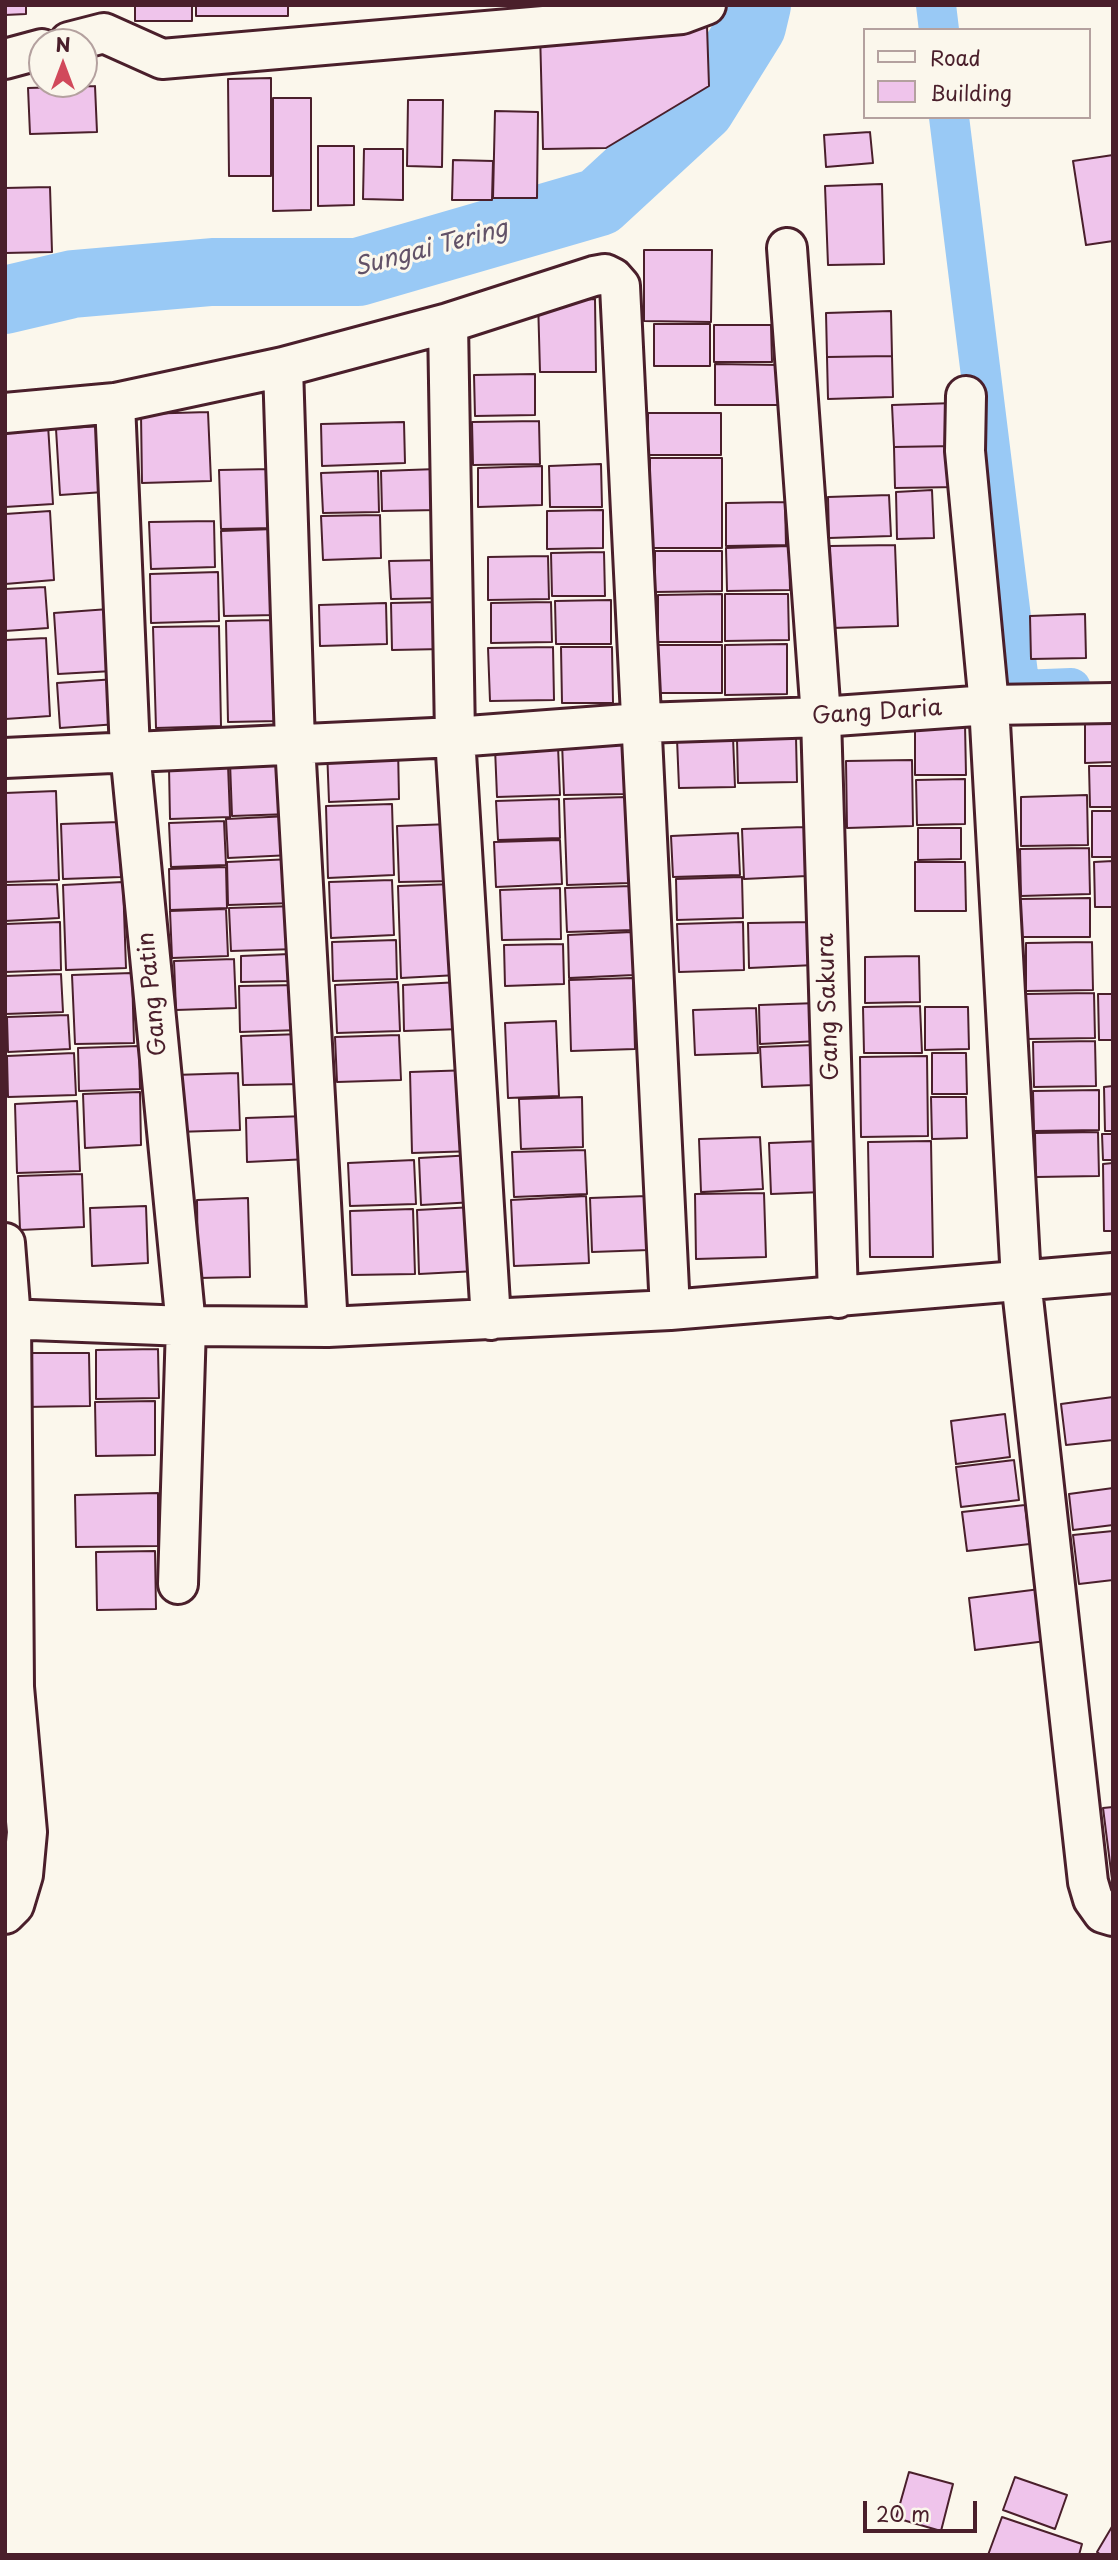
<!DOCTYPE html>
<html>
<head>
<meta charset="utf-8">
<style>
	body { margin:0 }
	#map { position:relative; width:1118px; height:2560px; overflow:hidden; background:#fbf7ec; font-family:"Playpen Sans",sans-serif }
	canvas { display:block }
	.frame { position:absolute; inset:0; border:7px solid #4a1f2b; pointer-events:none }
	.legend { position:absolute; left:863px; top:28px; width:228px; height:91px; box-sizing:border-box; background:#fbf7ec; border:2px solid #b4a19f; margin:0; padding:9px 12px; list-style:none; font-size:21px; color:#4a1f2b }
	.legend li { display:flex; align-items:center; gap:14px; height:35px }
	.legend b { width:35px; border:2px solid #b4a19f }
	.north { position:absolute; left:28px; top:28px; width:70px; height:70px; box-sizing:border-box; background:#fbf7ec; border:2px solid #b4a19f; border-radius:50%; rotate:0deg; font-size:19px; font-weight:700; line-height:28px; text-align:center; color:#4a1f2b }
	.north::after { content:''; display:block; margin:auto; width:24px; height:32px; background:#d1495b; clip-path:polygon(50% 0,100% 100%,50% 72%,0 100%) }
	.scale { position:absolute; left:863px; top:2501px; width:114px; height:32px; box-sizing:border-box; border:4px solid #4a1f2b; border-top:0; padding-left:9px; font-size:21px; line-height:24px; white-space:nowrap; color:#4a1f2b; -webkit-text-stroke:5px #fbf7ec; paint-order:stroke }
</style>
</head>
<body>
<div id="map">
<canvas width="1118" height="2560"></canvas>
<div class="frame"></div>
<ul class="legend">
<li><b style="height:9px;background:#fbf7ec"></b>Road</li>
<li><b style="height:19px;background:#efc4eb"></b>Building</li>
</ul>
<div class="north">N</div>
<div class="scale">20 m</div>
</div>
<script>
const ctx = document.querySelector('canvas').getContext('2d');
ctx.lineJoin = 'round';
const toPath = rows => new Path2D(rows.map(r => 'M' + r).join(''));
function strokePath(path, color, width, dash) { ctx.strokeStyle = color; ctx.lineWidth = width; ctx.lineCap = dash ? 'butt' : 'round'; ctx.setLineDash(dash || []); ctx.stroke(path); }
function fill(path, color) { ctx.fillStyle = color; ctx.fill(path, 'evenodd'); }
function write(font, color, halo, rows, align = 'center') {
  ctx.font = font + ' "Playpen Sans",sans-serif'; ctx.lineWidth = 6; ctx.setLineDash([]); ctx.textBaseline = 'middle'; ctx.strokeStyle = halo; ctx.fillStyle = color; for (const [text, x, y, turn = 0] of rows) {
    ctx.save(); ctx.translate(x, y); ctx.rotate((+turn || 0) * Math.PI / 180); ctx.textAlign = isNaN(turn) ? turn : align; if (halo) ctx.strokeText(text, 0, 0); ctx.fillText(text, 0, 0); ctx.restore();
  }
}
strokePath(toPath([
	[936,5,939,30],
	[949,117,1020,690,1071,688]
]), '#99c9f5', 40);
strokePath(toPath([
	[5,300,73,284,212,272,358,272,599,202,701,108,752,26,757,5]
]), '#99c9f5', 68);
const building = toPath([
	[5,5,26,5,26,14,5,15,5,5],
	[135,5,192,5,192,21,135,21,135,5],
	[196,5,288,5,288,16,196,16,196,5],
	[707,26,709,86,606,148,543,149,540,31,707,26],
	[271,78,271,176,229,176,228,79,271,78],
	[95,86,97,132,30,134,28,88,95,86],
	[273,98,311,98,311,210,273,211,273,98],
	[408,100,443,100,442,167,407,166,408,100],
	[495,111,538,112,537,198,493,198,495,111],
	[870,132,873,163,826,167,824,135,870,132],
	[318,146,354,146,354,205,318,206,318,146],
	[364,149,403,149,403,200,363,199,364,149],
	[1113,155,1113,241,1086,245,1073,161,1113,155],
	[453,160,493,161,492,200,452,200,453,160],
	[882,184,884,264,828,265,825,186,882,184],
	[50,187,52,252,5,253,5,188,50,187],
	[644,250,712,250,711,322,644,321,644,250],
	[595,299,596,372,540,372,538,300,595,299],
	[891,311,892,356,827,357,826,313,891,311],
	[654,324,710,324,710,366,654,366,654,324],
	[714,325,771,325,772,362,714,362,714,325],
	[892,356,893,397,828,399,827,357,892,356],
	[715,364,781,365,781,405,715,405,715,364],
	[535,374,535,415,475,416,474,375,535,374],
	[955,403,956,446,894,447,892,405,955,403],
	[208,412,211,481,142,483,141,414,208,412],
	[648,413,721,413,721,455,648,455,648,413],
	[539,421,540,464,473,465,472,422,539,421],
	[404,422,405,463,322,466,321,424,404,422],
	[48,425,53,504,5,507,5,427,48,425],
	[100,426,104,492,60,495,56,429,100,426],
	[956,446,957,487,895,488,894,447,956,446],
	[650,458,722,458,722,548,650,548,650,458],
	[601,464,602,507,550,507,549,466,601,464],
	[542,466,542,505,478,507,478,468,542,466],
	[272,469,274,528,221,529,219,470,272,469],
	[437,469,438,510,382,511,381,471,437,469],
	[378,471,379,512,323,513,321,473,378,471],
	[932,490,934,538,897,539,896,492,932,490],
	[889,495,891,536,829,538,828,497,889,495],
	[785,502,786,545,726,546,726,503,785,502],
	[603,510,603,548,547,549,547,511,603,510],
	[50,511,54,580,5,584,5,514,50,511],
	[380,515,381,558,323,560,321,516,380,515],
	[214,521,215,567,151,569,149,522,214,521],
	[274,529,276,615,224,616,221,531,274,529],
	[895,545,898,626,832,628,830,546,895,545],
	[789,546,790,590,727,591,726,548,789,546],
	[655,551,722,551,722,591,655,592,655,551],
	[604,552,605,596,552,596,551,553,604,552],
	[548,556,549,599,488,600,488,557,548,556],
	[441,560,442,598,391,599,389,561,441,560],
	[218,572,219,621,151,623,150,574,218,572],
	[45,587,48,628,5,631,5,589,45,587],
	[722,594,722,642,658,642,658,595,722,594],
	[725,594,788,594,789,640,725,641,725,594],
	[611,600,611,644,556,644,555,601,611,600],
	[441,602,443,649,392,650,391,603,441,602],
	[551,602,552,642,491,643,491,603,551,602],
	[386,603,387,644,320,646,319,605,386,603],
	[109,609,113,671,58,674,54,613,109,609],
	[1085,614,1086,658,1031,659,1030,616,1085,614],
	[274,620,278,721,228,722,226,621,274,620],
	[219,626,221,726,156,728,153,627,219,626],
	[46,638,50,716,5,719,5,640,46,638],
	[787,644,787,694,725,695,725,645,787,644],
	[658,645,722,645,722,693,659,693,658,645],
	[553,647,554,700,490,701,488,648,553,647],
	[561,647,612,647,613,703,562,703,561,647],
	[116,679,118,724,60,728,57,683,116,679],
	[1085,712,1113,712,1113,762,1085,763,1085,712],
	[915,724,965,724,966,775,915,775,915,724],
	[733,737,735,787,679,788,677,739,733,737],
	[796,737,797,782,738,783,737,739,796,737],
	[623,740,625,794,564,795,562,742,623,740],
	[558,746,560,795,497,797,495,748,558,746],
	[398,747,399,799,329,802,327,749,398,747],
	[287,760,290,814,232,816,230,762,287,760],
	[912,760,913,826,847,828,846,761,912,760],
	[228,765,230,817,170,819,169,767,228,765],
	[1089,766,1113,766,1113,807,1090,807,1089,766],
	[965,779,965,824,917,825,916,780,965,779],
	[56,791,59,880,5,882,5,793,56,791],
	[1087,795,1088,845,1021,846,1021,797,1087,795],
	[626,797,629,883,567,885,564,799,626,797],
	[559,799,560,838,498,840,496,801,559,799],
	[392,804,394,875,328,878,326,806,392,804],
	[1092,811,1113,811,1113,857,1092,857,1092,811],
	[290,816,292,855,228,858,226,819,290,816],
	[224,821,226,865,171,867,169,823,224,821],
	[119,822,121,877,63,879,61,824,119,822],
	[451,824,453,881,399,882,397,826,451,824],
	[805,827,807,876,744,879,742,829,805,827],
	[918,828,961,828,961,859,918,860,918,828],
	[738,833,740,875,673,877,671,836,738,833],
	[560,840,562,884,496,887,494,842,560,840],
	[1089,848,1090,894,1021,896,1020,849,1089,848],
	[292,859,293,903,228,905,227,862,292,859],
	[1113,861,1113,907,1095,907,1094,862,1113,861],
	[915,862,965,862,966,911,915,911,915,862],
	[226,867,227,908,170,910,169,869,226,867],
	[742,877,743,918,677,920,676,879,742,877],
	[392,880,394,935,331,938,329,882,392,880],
	[123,882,126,968,66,970,63,885,123,882],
	[57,884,59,918,5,921,5,885,57,884],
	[455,884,458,975,401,978,398,886,455,884],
	[632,886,634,930,567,932,565,888,632,886],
	[560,888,561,939,502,940,500,890,560,888],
	[1090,898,1090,937,1020,937,1019,899,1090,898],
	[296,906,297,949,231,951,229,908,296,906],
	[226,909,228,956,172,958,170,911,226,909],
	[60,922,61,970,5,972,5,924,60,922],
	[743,922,744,970,679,972,677,924,743,922],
	[814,922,815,965,749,968,748,923,814,922],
	[632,932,634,975,569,978,568,935,632,932],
	[396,940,397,979,333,981,332,942,396,940],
	[1092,942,1093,990,1026,991,1026,943,1092,942],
	[563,944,564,984,505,986,504,945,563,944],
	[290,954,291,981,241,982,241,956,290,954],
	[919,956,920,1002,865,1003,865,957,919,956],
	[234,959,236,1008,176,1010,174,961,234,959],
	[132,973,134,1043,75,1044,72,975,132,973],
	[61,974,63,1012,5,1014,5,976,61,974],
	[633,978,635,1049,571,1051,569,980,633,978],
	[398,982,400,1031,337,1033,335,985,398,982],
	[460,982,461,1029,404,1031,403,985,460,982],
	[299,985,300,1030,240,1032,239,986,299,985],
	[1094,993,1095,1038,1026,1039,1026,994,1094,993],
	[1098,994,1113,994,1113,1040,1099,1040,1098,994],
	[818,1003,819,1041,760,1044,759,1005,818,1003],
	[920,1006,922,1053,864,1053,863,1007,920,1006],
	[925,1007,968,1007,969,1049,925,1050,925,1007],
	[756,1008,758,1053,695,1055,693,1010,756,1008],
	[68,1015,70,1049,8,1052,7,1017,68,1015],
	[556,1021,559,1096,508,1098,505,1023,556,1021],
	[302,1034,304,1084,243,1085,241,1036,302,1034],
	[399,1035,401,1080,337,1082,335,1037,399,1035],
	[1095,1041,1096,1086,1034,1087,1033,1042,1095,1041],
	[813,1045,814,1085,762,1087,760,1047,813,1045],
	[139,1046,140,1089,79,1091,78,1048,139,1046],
	[74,1053,76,1095,8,1097,7,1056,74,1053],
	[932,1053,966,1053,967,1094,932,1094,932,1053],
	[927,1056,928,1136,861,1137,860,1057,927,1056],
	[472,1070,476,1151,412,1153,410,1072,472,1070],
	[238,1073,240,1130,176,1132,174,1075,238,1073],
	[1113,1086,1113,1131,1105,1131,1104,1087,1113,1086],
	[1099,1090,1099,1130,1034,1131,1033,1091,1099,1090],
	[140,1092,141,1145,85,1148,83,1094,140,1092],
	[582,1097,583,1147,521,1149,519,1099,582,1097],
	[931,1097,966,1097,967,1138,932,1139,931,1097],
	[77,1101,80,1171,17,1173,15,1104,77,1101],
	[307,1116,309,1159,247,1162,246,1118,307,1116],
	[1098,1132,1099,1176,1036,1177,1035,1133,1098,1132],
	[1102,1134,1113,1134,1113,1160,1103,1160,1102,1134],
	[760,1137,763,1189,701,1192,699,1139,760,1137],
	[821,1141,823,1192,771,1194,769,1143,821,1141],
	[931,1141,933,1257,870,1257,868,1142,931,1141],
	[585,1150,587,1194,514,1197,512,1152,585,1150],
	[474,1155,475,1202,421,1205,419,1158,474,1155],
	[414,1160,416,1204,350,1206,348,1163,414,1160],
	[1113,1163,1113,1231,1104,1231,1103,1164,1113,1163],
	[82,1174,84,1227,20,1230,18,1176,82,1174],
	[764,1193,766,1257,696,1259,695,1194,764,1193],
	[586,1196,589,1263,514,1266,511,1200,586,1196],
	[647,1196,649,1250,592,1252,590,1198,647,1196],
	[248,1198,250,1277,198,1278,197,1200,248,1198],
	[146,1206,148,1263,92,1266,90,1208,146,1206],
	[474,1207,477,1271,419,1274,417,1210,474,1207],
	[413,1209,415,1274,352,1275,350,1211,413,1209],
	[158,1349,159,1398,96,1399,96,1350,158,1349],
	[22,1353,89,1353,90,1406,23,1407,22,1353],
	[1113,1397,1113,1440,1066,1445,1061,1404,1113,1397],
	[155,1401,155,1455,96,1456,95,1402,155,1401],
	[1005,1414,1010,1457,956,1464,951,1421,1005,1414],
	[1014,1460,1019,1500,961,1507,956,1467,1014,1460],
	[1113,1488,1113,1525,1073,1530,1069,1494,1113,1488],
	[158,1493,158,1546,76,1547,75,1495,158,1493],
	[1025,1505,1030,1544,967,1551,962,1512,1025,1505],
	[1113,1531,1113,1580,1079,1584,1073,1535,1113,1531],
	[155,1551,156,1609,97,1610,96,1552,155,1551],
	[1040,1589,1046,1641,975,1650,969,1598,1040,1589],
	[1113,1807,1113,1879,1112,1879,1103,1808,1113,1807],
	[909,2472,953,2484,941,2531,896,2518,909,2472],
	[1015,2477,1067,2495,1055,2529,1003,2510,1015,2477],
	[1002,2517,1082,2544,1079,2555,988,2555,1002,2517],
	[1113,2525,1113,2555,1101,2555,1097,2552,1113,2525]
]);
fill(building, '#efc4eb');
strokePath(building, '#4a1f2b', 2);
const street = toPath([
	[69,42,104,33,162,59,682,14,706,5],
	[5,59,42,49],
	[787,248,821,717,838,1298],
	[448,323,455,737,491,1320],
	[283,367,295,744,328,1327],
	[966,396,965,451,989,705,1021,1280,1088,1882,1093,1899,1103,1913,1113,1916],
	[115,403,130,751,186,1326,178,1584],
	[5,413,115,403,283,367,448,323,594,276,605,274,613,278,620,286,670,1310],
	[5,758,455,737,641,723,821,717,989,705,1113,703],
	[5,1243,11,1319,14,1687,27,1832,23,1875,14,1905,5,1914],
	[5,1319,186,1326,328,1327,670,1310,1113,1273]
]);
strokePath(street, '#4a1f2b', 44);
strokePath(street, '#fbf7ec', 38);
write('23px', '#4a1f2b', '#fbf7ec', [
	["Gang Daria",877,713,-4],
	["Gang Patin",153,994,-96],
	["Gang Sakura",829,1007,-92]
]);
write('italic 24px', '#625268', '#fbf7ec', [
	["Sungai Tering",431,249,-15]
]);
</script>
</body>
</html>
